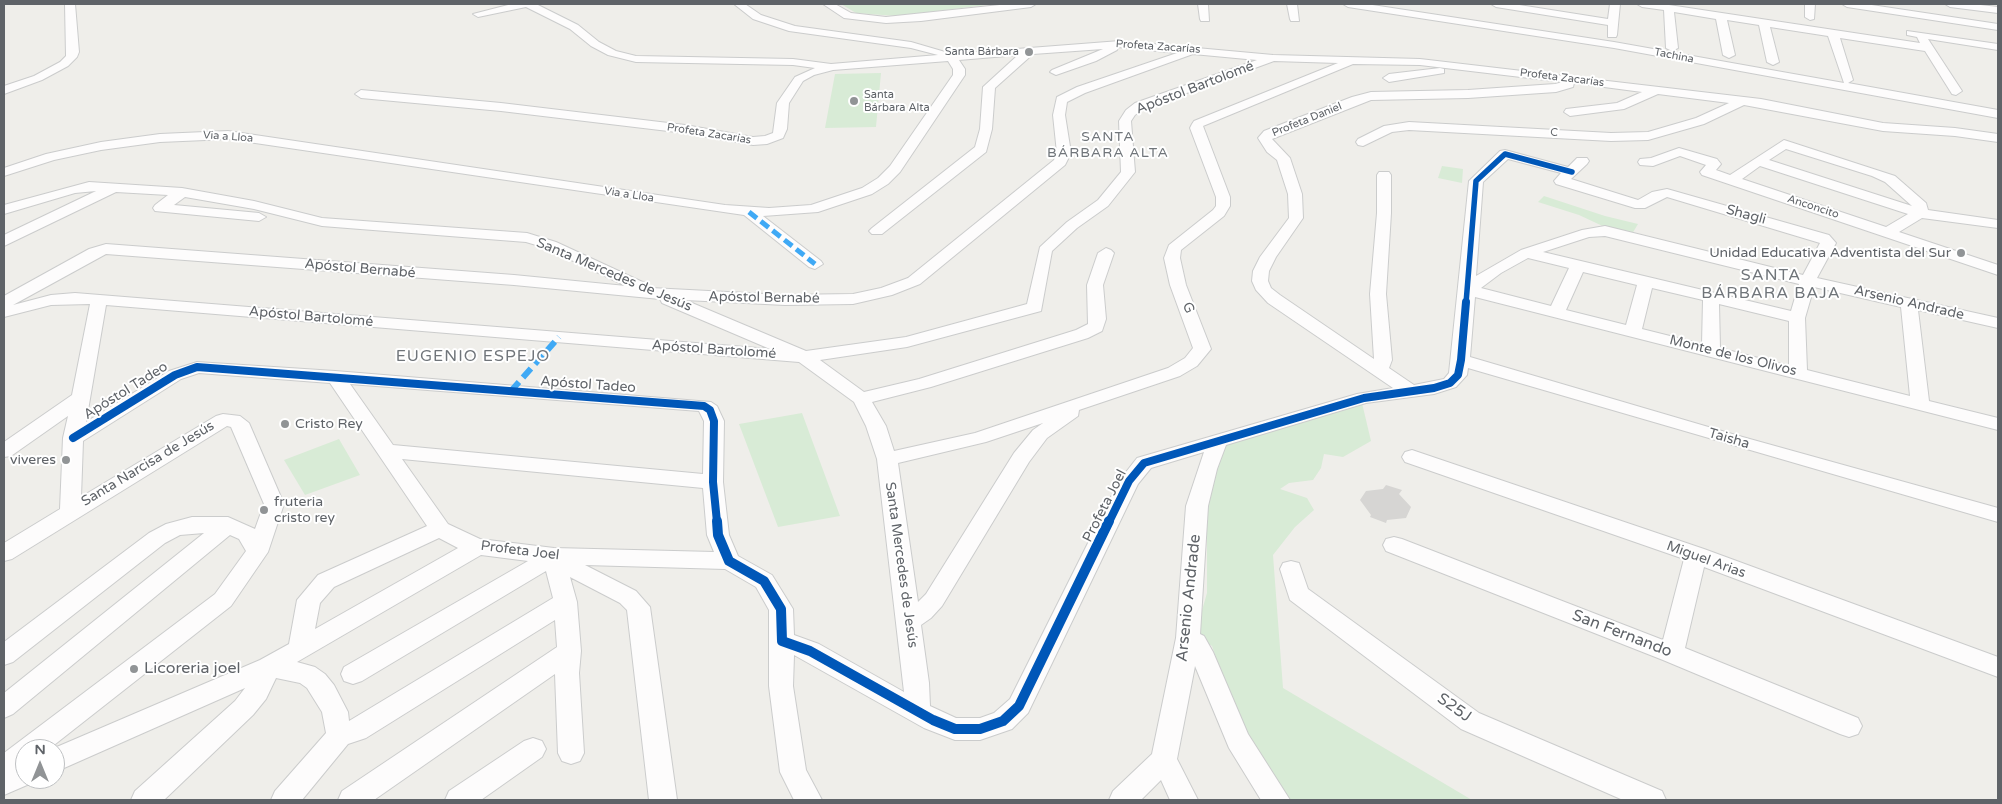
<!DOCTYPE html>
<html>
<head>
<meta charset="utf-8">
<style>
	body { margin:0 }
	#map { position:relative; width:2002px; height:804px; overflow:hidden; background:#efeeea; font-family:"Varela Round",sans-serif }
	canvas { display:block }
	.frame { position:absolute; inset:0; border:5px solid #5f6368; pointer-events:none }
	.north { position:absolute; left:15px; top:739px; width:50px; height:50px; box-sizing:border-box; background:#fff; border:1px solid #bfc1c3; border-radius:50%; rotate:0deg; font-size:14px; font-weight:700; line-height:20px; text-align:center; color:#5f6368 }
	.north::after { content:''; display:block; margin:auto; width:18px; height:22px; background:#919496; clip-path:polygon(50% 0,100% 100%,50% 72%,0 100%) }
</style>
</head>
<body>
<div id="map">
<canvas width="2002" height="804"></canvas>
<div class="frame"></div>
<div class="north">N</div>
</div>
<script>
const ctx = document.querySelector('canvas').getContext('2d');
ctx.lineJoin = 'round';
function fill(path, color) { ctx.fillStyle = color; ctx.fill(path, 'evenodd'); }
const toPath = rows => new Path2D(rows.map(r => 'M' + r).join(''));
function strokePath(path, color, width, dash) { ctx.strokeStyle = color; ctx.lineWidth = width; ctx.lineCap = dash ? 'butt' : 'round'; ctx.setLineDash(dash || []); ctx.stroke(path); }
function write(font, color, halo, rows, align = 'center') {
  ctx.font = font + ' "Varela Round",sans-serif'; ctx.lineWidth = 4; ctx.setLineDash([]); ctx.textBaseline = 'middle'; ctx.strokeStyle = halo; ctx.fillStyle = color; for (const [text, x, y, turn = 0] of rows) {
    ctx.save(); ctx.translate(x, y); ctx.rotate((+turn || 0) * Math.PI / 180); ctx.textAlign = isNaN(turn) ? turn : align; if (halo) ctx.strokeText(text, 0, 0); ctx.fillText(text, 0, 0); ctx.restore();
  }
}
fill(toPath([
	[841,4,994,4,896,16,856,13],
	[881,73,876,127,825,128,835,74],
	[1442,166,1463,169,1462,183,1438,178],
	[1544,196,1605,216,1638,224,1632,234,1609,229,1579,215,1538,202],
	[1362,403,1371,441,1343,457,1324,454,1321,468,1313,480,1289,483,1280,489,1307,498,1314,510,1295,527,1273,555,1283,688,1472,800,1284,800,1241,732,1212,646,1195,635,1207,593,1207,507,1212,472,1227,441],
	[802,413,840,516,778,527,739,424],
	[339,439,360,475,305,495,284,460]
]), '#d8ebd6');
fill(toPath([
	[1386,485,1402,490,1399,494,1411,507,1406,518,1387,520,1386,523,1370,517,1371,515,1360,500,1366,491,1383,489]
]), '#d6d5d3');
const minor = toPath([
	[65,4,75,4,79,52,77,57,68,66,42,80,4,94,4,86,34,76,60,62,66,56,65,4],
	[512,4,536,4,578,25,599,42,616,51,636,56,793,59,831,64,938,55,911,48,789,31,753,19,734,4,745,4,761,15,795,26,911,42,952,54,1120,41,1273,55,1420,59,1761,99,1883,123,1955,128,1998,134,1998,142,1955,136,1883,131,1744,105,1704,124,1648,140,1611,141,1409,130,1392,132,1363,146,1358,145,1356,142,1358,139,1384,126,1409,122,1611,133,1648,132,1696,118,1729,103,1658,94,1624,109,1570,116,1564,112,1566,109,1617,103,1642,92,1574,83,1573,87,1556,92,1468,98,1371,100,1272,139,1290,158,1302,194,1303,218,1276,257,1269,271,1268,281,1271,288,1280,295,1374,359,1370,294,1377,213,1377,175,1379,172,1389,172,1391,175,1391,213,1386,294,1392,360,1389,368,1414,385,1444,379,1449,373,1469,181,1500,151,1505,150,1568,167,1577,158,1587,158,1589,161,1587,164,1571,179,1638,200,1652,192,1667,189,1829,235,1836,243,1817,278,1998,318,1998,328,1918,310,1929,401,1998,418,1998,430,1475,297,1470,357,1739,436,1998,508,1998,522,1468,368,1467,375,1456,387,1434,394,1366,403,1226,445,1217,469,1208,506,1200,634,1204,636,1213,652,1248,734,1290,800,1261,800,1229,748,1195,666,1177,759,1198,800,1170,800,1161,780,1141,800,1109,800,1113,791,1152,754,1176,638,1186,506,1204,452,1151,468,1138,484,1028,713,1012,729,980,740,955,740,924,728,794,655,793,686,806,770,822,800,794,800,780,772,769,686,769,610,756,587,725,569,585,565,636,591,650,607,677,800,649,800,627,610,620,603,570,577,577,602,581,651,579,673,584,753,580,761,571,764,562,761,558,753,555,674,374,800,338,800,342,791,557,647,555,620,366,738,348,744,302,800,271,800,275,791,326,733,322,712,307,688,300,683,276,678,266,699,253,715,164,800,131,800,135,791,235,701,245,688,55,772,55,749,52,749,260,660,289,644,297,600,318,575,427,526,330,383,199,373,181,379,83,441,81,497,216,416,223,414,240,416,249,423,284,504,268,552,231,606,49,749,25,749,25,779,36,779,34,782,4,795,4,753,215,594,246,551,239,539,230,535,13,714,4,718,4,693,204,533,180,535,165,543,13,662,4,665,4,642,149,533,166,524,192,517,228,517,255,529,264,504,231,427,227,426,12,559,4,561,4,543,60,509,63,438,68,416,11,456,4,457,4,442,72,395,90,304,51,305,4,317,4,296,89,249,106,244,514,275,626,286,546,248,526,242,322,226,254,209,185,197,174,205,259,213,266,217,259,221,155,211,153,208,155,205,168,195,116,192,4,246,4,235,96,191,75,193,4,214,4,205,89,182,182,188,254,201,322,218,527,233,556,242,649,285,651,288,785,295,853,294,881,288,908,278,1054,160,1057,153,1053,115,1057,97,1077,87,1177,53,1118,47,1117,50,1096,61,1056,75,1050,72,1052,70,1103,49,1033,54,995,88,992,129,986,152,882,234,872,234,869,231,872,228,975,147,980,129,983,87,1018,55,959,60,965,69,965,75,900,172,888,184,872,194,818,212,763,216,821,261,823,264,815,269,809,267,744,215,228,139,160,142,101,150,54,160,4,176,4,168,46,154,101,142,160,134,228,131,725,205,769,208,811,205,862,188,878,178,890,166,953,75,953,69,948,61,833,70,814,75,803,81,789,103,787,129,783,138,767,144,753,145,685,133,501,111,361,98,355,94,361,90,501,103,685,125,753,137,765,136,773,133,777,103,795,77,815,68,793,65,636,62,608,55,591,46,570,29,526,7,478,17,473,14,512,4],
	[1193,54,1257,60,1135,103,1126,110,1119,121,1121,172,1098,200,1067,222,1040,247,1027,304,906,337,806,351,685,300,785,305,853,304,892,295,920,284,1065,165,1071,153,1065,115,1067,102,1085,93,1193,54],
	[1274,61,1338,63,1194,121,1192,124,1190,128,1216,197,1216,206,1213,210,1169,245,1164,258,1170,285,1193,348,1185,358,1168,368,975,433,894,451,886,426,872,402,931,387,1088,338,1102,331,1106,319,1103,285,1114,253,1111,250,1106,248,1098,253,1087,285,1088,324,1076,330,919,379,864,392,820,360,907,347,1041,311,1052,251,1077,228,1108,206,1135,172,1131,121,1135,115,1143,109,1274,61],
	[1353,64,1420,65,1563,82,1555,84,1468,90,1371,92,1352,97,1264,131,1258,138,1267,152,1277,160,1288,194,1289,218,1260,257,1253,271,1252,281,1256,290,1268,303,1393,388,1357,394,1137,458,1119,481,1010,699,994,713,980,718,956,718,930,706,929,683,921,625,931,618,942,606,1029,462,1047,438,1078,416,1079,410,1180,376,1197,366,1211,349,1186,285,1180,258,1181,250,1224,216,1230,206,1230,197,1203,126,1353,64],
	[1508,159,1561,173,1554,181,1556,184,1635,208,1645,208,1667,197,1820,243,1803,275,1605,226,1582,230,1521,250,1476,276,1483,182,1508,159],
	[1605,236,1799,284,1791,311,1543,252,1589,237,1605,236],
	[106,254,514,285,660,299,662,303,770,349,75,293,51,295,13,305,106,254],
	[1528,258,1569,268,1551,306,1481,288,1501,273,1528,258],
	[1583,272,1637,285,1626,325,1566,310,1583,272],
	[1814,287,1901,307,1910,396,1807,370,1805,318,1814,287],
	[1652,288,1703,300,1702,344,1642,329,1652,288],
	[1719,304,1789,321,1789,366,1720,348,1719,304],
	[106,305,799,362,854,402,866,426,877,459,904,692,819,644,794,635,793,609,772,575,738,556,729,535,723,482,724,421,717,406,711,402,335,371,197,362,169,371,86,422,106,305],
	[350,384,699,411,704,421,703,474,393,445,350,384],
	[1043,423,1033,430,1014,453,926,594,918,602,898,463,986,442,1043,423],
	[402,459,703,488,707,535,714,552,554,548,480,539,448,524,402,459],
	[439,538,458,548,315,629,320,603,334,587,439,538],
	[481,555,528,561,344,667,341,674,344,681,353,684,362,681,546,571,553,598,349,721,348,712,334,685,325,674,315,667,297,662,481,555],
	[823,4,835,4,851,13,886,17,1009,4,1036,4,1031,7,921,21,886,23,844,18,823,4],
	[1198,4,1208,4,1209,21,1201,21,1200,19,1198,4],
	[1287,4,1297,4,1299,21,1291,21,1290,19,1287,4],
	[1343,4,1366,4,1614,42,1844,83,1828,36,1770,27,1779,62,1773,65,1767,62,1759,25,1727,20,1735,55,1729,58,1723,55,1716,19,1674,12,1678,48,1672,51,1666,48,1664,10,1642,7,1637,4,1669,5,1920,43,1917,37,1907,35,1907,31,1998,44,1998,50,1928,39,1962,91,1956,95,1952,94,1925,51,1840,38,1853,80,1848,83,1998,110,1998,118,1614,48,1348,7,1343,4],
	[1491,4,1513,4,1608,19,1610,4,1620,4,1617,35,1616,37,1608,37,1608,25,1496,7,1491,4],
	[1805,4,1815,4,1814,19,1810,20,1805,17,1805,4],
	[1842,4,1865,4,1998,24,1998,30,1847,7,1842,4],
	[1945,4,1972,4,1998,7,1998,13,1950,7,1945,4],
	[1440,68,1444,69,1444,73,1389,82,1383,78,1389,74,1440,68],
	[1784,140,1895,176,1926,203,1928,210,1998,220,1998,228,1922,218,1899,232,1998,265,1998,275,1702,175,1700,172,1706,165,1680,156,1653,166,1640,165,1638,162,1640,159,1651,158,1679,148,1717,159,1721,164,1716,170,1730,175,1784,140],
	[1786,149,1872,176,1885,182,1912,206,1769,160,1786,149],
	[1760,166,1908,214,1886,227,1742,179,1760,166],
	[1412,450,1704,549,1998,657,1998,677,1704,567,1685,648,1858,718,1862,726,1858,734,1849,737,1840,734,1663,660,1386,551,1383,545,1386,539,1394,537,1402,539,1663,640,1684,559,1405,462,1402,457,1405,452,1412,450],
	[1291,561,1299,563,1308,589,1479,713,1662,791,1666,800,1623,800,1461,729,1290,600,1280,569,1283,563,1291,561],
	[533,738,542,741,546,749,542,757,481,800,445,800,449,791,524,741,533,738]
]);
strokePath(minor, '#cbcccc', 2);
fill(minor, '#fdfcfc');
strokePath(toPath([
	[749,212,815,264]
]), '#3fa9f5', 5, [10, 5]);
strokePath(toPath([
	[511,391,559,337]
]), '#3fa9f5', 6, [12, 6]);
strokePath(toPath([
	[1466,303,1476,181,1505,154,1572,172]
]), '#0057b8', 5.5);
strokePath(toPath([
	[73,438,175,375,197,367,704,406,710,410,714,421,713,482,717,522],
	[1109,522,1129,481,1144,463,1364,398,1434,388,1450,383,1458,375,1461,360,1466,302]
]), '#0057b8', 8);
strokePath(toPath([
	[717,521,718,535,729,561,764,581,781,609,782,641,810,651,933,720,955,729,980,729,1003,721,1019,706,1109,521]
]), '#0057b8', 10);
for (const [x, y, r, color] of [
	[1029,52,5,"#919496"],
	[854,101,5,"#919496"],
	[1961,253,5,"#919496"],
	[285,424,5,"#919496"],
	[66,460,5,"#919496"],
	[264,510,5,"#919496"],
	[134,669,5,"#919496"]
]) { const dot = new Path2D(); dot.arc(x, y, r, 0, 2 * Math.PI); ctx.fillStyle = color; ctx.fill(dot); strokePath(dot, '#fff', 2); }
write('11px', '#5f6368', '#fff', [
	["Profeta Zacarías",1158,47,4],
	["Tachina",1674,56,11],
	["Profeta Zacarías",1562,78,7],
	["Profeta Daniel",1307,120,-22],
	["C",1554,133,4],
	["Profeta Zacarías",709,134,9],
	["Via a Lloa",228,137,4],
	["Via a Lloa",629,195,9],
	["Anconcito",1813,207,18]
]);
write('11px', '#5f6368', '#fff', [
	["Santa Bárbara",1019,52],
	["Santa",864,95,"left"],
	["Bárbara Alta",864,108,"left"]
], 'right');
write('14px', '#5f6368', '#fff', [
	["Apóstol Bartolomé",1195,88,-21],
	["Shagli",1746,215,15],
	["Apóstol Bernabé",360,269,5],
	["Santa Mercedes de Jesús",614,275,23],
	["Apóstol Bernabé",764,298,1],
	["Arsenio Andrade",1909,303,13],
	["G",1188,308,67],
	["Apóstol Bartolomé",311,317,5],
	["Apóstol Bartolomé",714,350,4],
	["Monte de los Olivos",1733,356,14],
	["Apóstol Tadeo",588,385,4],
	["Apóstol Tadeo",126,391,-32],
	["Taisha",1729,439,16],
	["Santa Narcisa de Jesús",148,464,-31],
	["Profeta Joel",1105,506,-63],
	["Profeta Joel",520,551,7],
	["Miguel Arias",1706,560,20],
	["Santa Mercedes de Jesús",901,565,82]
]);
ctx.letterSpacing = '1px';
write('14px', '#70757a', '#fff', [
	["SANTA",1108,137],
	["BÁRBARA ALTA",1108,153]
]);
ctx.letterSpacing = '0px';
write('14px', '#5f6368', '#fff', [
	["Unidad Educativa Adventista del Sur",1951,253],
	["Cristo Rey",295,424,"left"],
	["viveres",56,460],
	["fruteria",274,502,"left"],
	["cristo rey",274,518,"left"]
], 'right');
ctx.letterSpacing = '1px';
write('16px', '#70757a', '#fff', [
	["SANTA",1771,276],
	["BÁRBARA BAJA",1771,294],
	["EUGENIO ESPEJO",473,357]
]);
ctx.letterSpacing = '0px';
write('16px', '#5f6368', '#fff', [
	["Arsenio Andrade",1189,598,-84],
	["San Fernando",1622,634,21],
	["S25J",1454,708,35]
]);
write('16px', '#5f6368', '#fff', [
	["Licoreria joel",144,669]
], 'left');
</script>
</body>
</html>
